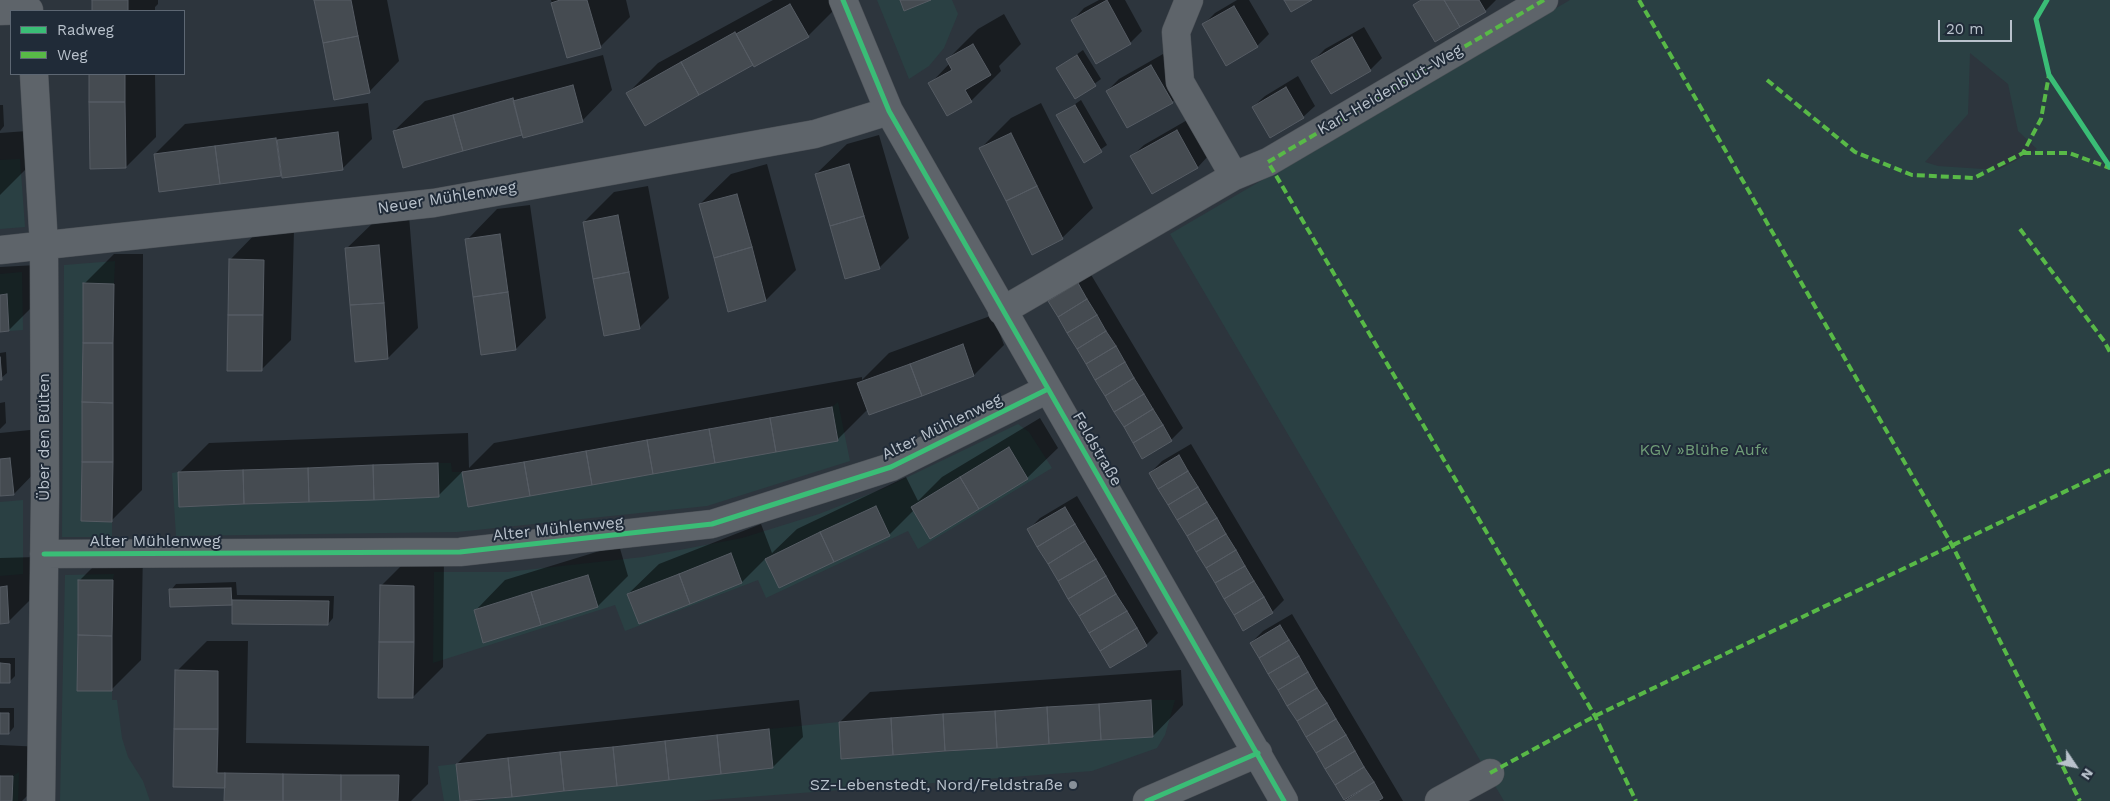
<!DOCTYPE html>
<html>
<head>
<meta charset="utf-8">
<style>
	body { margin:0 }
	#map { position:relative; width:2110px; height:801px; overflow:hidden; background:#2d353d; font-family:"Work Sans",sans-serif }
	canvas { display:block }
	.legend { position:absolute; left:10px; top:10px; width:175px; height:65px; box-sizing:border-box; background:#202b38; border:1px solid #5d6773; margin:0; padding:6px 9px; list-style:none; font-size:15px; color:#b9c2cc }
	.legend li { display:flex; align-items:center; gap:10px; height:25px }
	.legend b { width:25px; border:1px solid #5d6773 }
	.north { position:absolute; left:2050px; top:741px; width:50px; height:50px; -webkit-text-stroke:4px #202b38; paint-order:stroke; rotate:124deg; font-size:14px; font-weight:700; line-height:20px; text-align:center; color:#b9c2cc }
	.north::after { content:''; display:block; margin:auto; width:18px; height:22px; background:#b9c2cc; clip-path:polygon(50% 0,100% 100%,50% 72%,0 100%) }
	.scale { position:absolute; left:1938px; top:20px; width:74px; height:22px; box-sizing:border-box; border:2px solid #b9c2cc; border-top:0; padding-left:6px; font-size:15px; line-height:18px; white-space:nowrap; color:#b9c2cc; -webkit-text-stroke:4px #202b38; paint-order:stroke }
</style>
</head>
<body>
<div id="map">
<canvas width="2110" height="801"></canvas>
<ul class="legend">
<li><b style="height:6px;background:#3abd76"></b>Radweg</li>
<li><b style="height:6px;background:#58b947"></b>Weg</li>
</ul>
<div class="north">N</div>
<div class="scale">20 m</div>
</div>
<script>
const ctx = document.querySelector('canvas').getContext('2d');
ctx.lineJoin = 'round';
function fill(path, color) { ctx.fillStyle = color; ctx.fill(path, 'evenodd'); }
const toPath = rows => new Path2D(rows.map(r => 'M' + r).join(''));
function strokePath(path, color, width, dash) { ctx.strokeStyle = color; ctx.lineWidth = width; ctx.lineCap = dash ? 'butt' : 'round'; ctx.setLineDash(dash || []); ctx.stroke(path); }
function write(font, color, halo, rows, align = 'center') {
  ctx.font = font + ' "Work Sans",sans-serif'; ctx.lineWidth = 4; ctx.setLineDash([]); ctx.textBaseline = 'middle'; ctx.strokeStyle = halo; ctx.fillStyle = color; for (const [text, x, y, turn = 0] of rows) {
    ctx.save(); ctx.translate(x, y); ctx.rotate((+turn || 0) * Math.PI / 180); ctx.textAlign = isNaN(turn) ? turn : align; if (halo) ctx.strokeText(text, 0, 0); ctx.fillText(text, 0, 0); ctx.restore();
  }
}
fill(toPath([
	[877,0,952,0,958,14,944,48,929,66,909,79],
	[1570,0,2110,0,2110,801,1504,801,1170,234],
	[1970,53,2008,84,2018,131,2037,149,1998,170,1938,166,1925,162,1968,114],
	[20,159,25,227,0,229,0,160],
	[115,261,114,284,83,284,81,521,112,522,112,537,62,537,64,265],
	[22,272,23,330,9,331,7,295,0,295,0,274],
	[838,402,850,461,707,506,457,532,176,536,172,473,178,472,179,507,439,497,438,463,451,463,452,472,462,472,838,441,832,407],
	[1018,424,1029,432,1052,468,918,549,908,531,766,598,758,580,625,631,615,605,433,663,434,572,507,572,643,557,742,538,819,514,885,488],
	[23,500,23,574,0,576,0,502],
	[114,574,113,580,78,580,77,690,112,691,112,700,117,700,122,738,128,757,143,781,150,801,60,801,65,575],
	[1151,700,1175,700,1165,735,1157,748,1092,771,695,801,478,801,773,768,769,729,839,722,842,759,1153,737],
	[456,764,460,801,444,801,438,766],
	[19,772,18,801,12,801,13,776]
]), '#2a4043');
fill(toPath([
	[93,0,158,0,158,4,155,7,155,11,93,11],
	[316,0,387,0,399,61,369,92],
	[551,0,626,0,630,17,600,47,567,57],
	[773,0,835,0,838,6,808,36,754,64,628,93,658,63],
	[1099,0,1125,0,1142,31,1130,43,1073,20,1084,8],
	[1237,0,1249,0,1269,34,1257,46,1204,24,1215,13],
	[1420,0,1496,0,1485,11,1415,5],
	[1004,14,1021,44,999,66,1001,71,971,101,930,84,950,63,948,59,978,29],
	[1364,27,1382,58,1370,70,1331,93,1313,61,1325,49],
	[1083,50,1101,79,1076,97,1058,68],
	[1163,54,1184,90,1172,102,1107,91,1119,79],
	[603,55,612,90,582,121,523,134,404,166,394,131,425,101],
	[90,74,155,74,156,137,126,167,91,167],
	[1298,76,1315,106,1303,117,1253,107,1265,96],
	[1081,100,1107,145,1084,161,1058,116],
	[368,103,372,139,342,169,282,174,160,190,155,154,185,124],
	[1041,103,1093,208,1062,238,981,148,1011,118],
	[0,105,3,105,4,126,0,131],
	[1189,119,1209,155,1198,167,1153,193,1132,156,1144,145],
	[27,131,30,165,0,195,0,133],
	[879,135,909,238,879,268,816,174,847,144],
	[767,164,796,270,766,300,700,204,731,174],
	[648,186,669,298,639,328,584,222,614,192],
	[530,205,546,318,516,349,467,240,497,209],
	[409,216,418,328,388,358,346,249,377,219],
	[260,229,294,230,291,340,261,370,230,260],
	[114,254,143,254,142,490,112,520,84,284],
	[37,265,39,300,9,330,0,330,0,267],
	[1090,273,1183,428,1171,440,1050,302,1061,290],
	[993,315,1004,345,974,375,870,413,868,409,837,440,469,505,463,471,438,496,179,473,209,443,468,433,469,468,494,443,862,377,862,380,889,353],
	[6,352,7,373,0,379,0,353],
	[5,402,6,423,0,429,0,403],
	[1040,418,1058,448,1027,478,914,510,889,535,779,587,766,558,742,582,628,594,659,564,761,524,772,553,797,529,906,477,918,501,942,477],
	[40,429,44,463,14,494,0,495,0,433],
	[1191,444,1284,600,1272,612,1150,473,1162,461],
	[1077,496,1158,633,1146,645,1110,667,1029,529,1040,518],
	[619,545,628,576,598,606,484,641,475,611,505,580],
	[110,550,143,550,141,660,111,690,80,580],
	[411,556,444,556,443,667,413,697,381,586],
	[37,557,38,592,8,622,0,623,0,558],
	[236,582,237,595,334,596,333,618,328,624,233,604,171,605,171,590,176,584],
	[1292,614,1403,801,1346,801,1251,643,1263,631],
	[207,641,248,641,246,743,429,746,428,784,411,801,226,801,226,787,174,786,177,671],
	[0,658,15,658,15,676,9,682,0,682],
	[1181,670,1183,705,1153,736,840,722,870,692],
	[799,700,803,737,773,767,461,801,457,764,487,734],
	[0,708,14,708,14,727,9,733,0,733],
	[0,745,43,747,41,782,22,801,0,801]
]), '#0007');
const building = toPath([
	[92,0,128,0,128,11,92,11,92,0],
	[314,0,351,0,358,36,323,43,314,0],
	[560,0,587,0,601,48,567,58,551,3,560,0],
	[900,0,931,0,904,11,900,0],
	[1107,0,1131,44,1096,64,1071,20,1107,0],
	[1284,0,1312,0,1291,12,1284,0],
	[1421,0,1444,0,1460,27,1435,42,1413,5,1421,0],
	[1444,0,1479,0,1486,12,1460,27,1444,0],
	[790,4,809,37,754,67,736,34,790,4],
	[1234,6,1258,47,1226,66,1202,24,1234,6],
	[735,32,753,65,699,95,681,62,735,32],
	[358,36,370,93,334,100,323,43,358,36],
	[1352,37,1371,71,1331,94,1311,61,1352,37],
	[973,44,991,75,965,90,972,102,947,116,928,83,952,70,946,59,973,44],
	[1077,55,1096,86,1075,99,1056,68,1077,55],
	[681,62,699,95,645,126,626,93,681,62],
	[1151,65,1173,103,1127,128,1106,91,1151,65],
	[89,74,125,74,125,102,89,102,89,74],
	[573,85,583,122,523,138,513,101,573,85],
	[1286,87,1304,118,1270,138,1252,107,1286,87],
	[513,98,522,135,463,151,453,115,513,98],
	[89,102,125,102,126,168,90,169,89,102],
	[1075,105,1102,152,1084,163,1056,115,1075,105],
	[453,115,463,151,403,168,393,131,453,115],
	[1177,130,1198,168,1152,194,1130,156,1177,130],
	[338,132,343,170,282,178,277,140,338,132],
	[1011,133,1037,186,1006,201,979,148,1011,133],
	[276,138,281,176,220,184,215,146,276,138],
	[215,146,220,184,159,192,154,154,215,146],
	[849,164,864,216,830,226,815,174,849,164],
	[1037,186,1063,239,1032,255,1006,201,1037,186],
	[737,194,752,247,714,258,699,204,737,194],
	[618,215,629,272,593,279,583,222,618,215],
	[864,216,880,269,845,279,830,226,864,216],
	[500,234,508,292,473,297,465,239,500,234],
	[379,245,384,303,350,305,345,248,379,245],
	[752,247,766,301,728,312,714,258,752,247],
	[229,259,264,260,263,315,228,315,229,259],
	[629,272,640,329,604,336,593,279,629,272],
	[83,283,114,284,113,343,83,343,83,283],
	[1078,283,1087,299,1058,317,1048,301,1078,283],
	[508,292,516,350,481,355,473,297,508,292],
	[7,294,9,331,0,332,0,295,7,294],
	[1087,299,1097,315,1067,333,1058,317,1087,299],
	[384,303,388,359,355,362,350,305,384,303],
	[228,315,263,315,262,371,227,371,228,315],
	[1097,315,1106,331,1077,349,1067,333,1097,315],
	[1106,331,1116,346,1086,364,1077,349,1106,331],
	[83,343,113,343,113,403,82,402,83,343],
	[963,344,974,376,922,396,910,364,963,344],
	[1116,346,1125,362,1095,380,1086,364,1116,346],
	[0,357,2,380,0,380,0,357],
	[1125,362,1134,378,1105,396,1095,380,1125,362],
	[910,364,922,396,869,415,857,383,910,364],
	[1134,378,1144,394,1114,412,1105,396,1134,378],
	[1144,394,1153,409,1124,427,1114,412,1144,394],
	[82,402,113,403,113,462,82,462,82,402],
	[832,407,838,441,776,452,770,418,832,407],
	[1153,409,1163,425,1133,443,1124,427,1153,409],
	[770,418,776,452,715,463,709,429,770,418],
	[1163,425,1172,441,1142,459,1133,443,1163,425],
	[709,429,715,463,653,474,647,440,709,429],
	[647,440,653,474,592,485,586,451,647,440],
	[1009,447,1028,479,979,509,960,477,1009,447],
	[586,451,592,485,530,496,524,462,586,451],
	[1179,455,1188,471,1158,489,1149,473,1179,455],
	[10,458,14,495,0,496,0,459,10,458],
	[82,462,113,462,112,522,81,521,82,462],
	[524,462,530,496,468,507,462,472,524,462],
	[438,463,439,497,374,500,373,465,438,463],
	[373,465,374,500,309,502,308,468,373,465],
	[308,468,309,502,244,504,243,470,308,468],
	[243,470,244,504,179,507,178,472,243,470],
	[1188,471,1198,487,1168,505,1158,489,1188,471],
	[960,477,979,509,930,539,911,507,960,477],
	[1198,487,1207,502,1177,520,1168,505,1198,487],
	[1207,502,1217,518,1187,536,1177,520,1207,502],
	[876,506,890,536,834,562,820,532,876,506],
	[1065,507,1075,524,1037,547,1027,529,1065,507],
	[1217,518,1226,534,1196,552,1187,536,1217,518],
	[1075,524,1085,541,1048,564,1037,547,1075,524],
	[820,532,834,562,779,588,765,559,820,532],
	[1226,534,1236,550,1206,568,1196,552,1226,534],
	[1085,541,1096,559,1058,581,1048,564,1085,541],
	[1236,550,1245,566,1215,583,1206,568,1236,550],
	[731,553,742,583,690,604,679,574,731,553],
	[1096,559,1106,576,1068,599,1058,581,1096,559],
	[1245,566,1254,581,1224,599,1215,583,1245,566],
	[679,574,690,604,639,624,627,594,679,574],
	[588,575,598,607,541,625,531,592,588,575],
	[1106,576,1116,594,1079,616,1068,599,1106,576],
	[78,580,113,580,112,636,78,635,78,580],
	[1254,581,1264,597,1234,615,1224,599,1254,581],
	[380,585,414,586,414,642,379,642,380,585],
	[7,586,9,623,0,624,0,587,7,586],
	[231,588,232,605,170,607,169,589,231,588],
	[531,592,541,625,483,643,474,610,531,592],
	[1116,594,1127,611,1089,633,1079,616,1116,594],
	[1264,597,1273,613,1243,631,1234,615,1264,597],
	[232,600,329,601,328,625,232,624,232,600],
	[1127,611,1137,628,1100,651,1089,633,1127,611],
	[1280,625,1289,640,1259,658,1250,643,1280,625],
	[1137,628,1147,646,1110,668,1100,651,1137,628],
	[78,635,112,636,112,691,77,691,78,635],
	[1289,640,1299,656,1268,674,1259,658,1289,640],
	[379,642,414,642,413,698,378,698,379,642],
	[1299,656,1308,672,1278,690,1268,674,1299,656],
	[0,663,10,664,10,683,0,683,0,663],
	[175,670,218,671,218,729,174,729,175,670],
	[1308,672,1317,688,1287,706,1278,690,1308,672],
	[1317,688,1327,703,1297,721,1287,706,1317,688],
	[1151,700,1153,737,1101,740,1099,704,1151,700],
	[1327,703,1336,719,1306,737,1297,721,1327,703],
	[1099,704,1101,740,1049,744,1047,707,1099,704],
	[1047,707,1049,744,997,748,995,711,1047,707],
	[995,711,997,748,945,751,943,714,995,711],
	[0,713,9,713,9,734,0,734,0,713],
	[943,714,945,751,893,755,891,718,943,714],
	[891,718,893,755,841,759,839,722,891,718],
	[1336,719,1346,735,1316,753,1306,737,1336,719],
	[174,729,218,729,217,773,225,773,225,788,173,787,174,729],
	[769,729,773,768,721,774,717,735,769,729],
	[717,735,721,774,669,780,665,741,717,735],
	[1346,735,1355,751,1325,769,1316,753,1346,735],
	[665,741,669,780,617,786,613,747,665,741],
	[613,747,617,786,564,791,560,752,613,747],
	[1355,751,1364,767,1335,785,1325,769,1355,751],
	[560,752,564,791,512,797,508,758,560,752],
	[508,758,512,797,460,801,456,764,508,758],
	[1364,767,1374,782,1344,800,1335,785,1364,767],
	[225,773,283,774,283,801,224,801,225,773],
	[283,774,341,775,341,801,283,801,283,774],
	[341,775,399,775,398,801,341,801,341,775],
	[0,776,13,776,12,801,0,801,0,776],
	[1374,782,1383,798,1378,801,1345,801,1374,782]
]);
fill(building, '#454b51');
strokePath(building, '#565c64', 1);
const minor = toPath([
	[843,0,889,111,1284,801],
	[1189,0,1176,32,1180,82,1234,176],
	[0,11,29,10],
	[34,74,44,246,45,497,41,801],
	[0,250,434,203,815,134,889,111],
	[1002,311,1234,176,1268,162,1544,0],
	[44,554,460,552,712,524,891,467,1048,389],
	[1147,801,1258,753],
	[1439,801,1490,773]
]);
strokePath(minor, '#4c5157', 29);
strokePath(minor, '#5e646a', 28);
strokePath(toPath([
	[1544,0,1268,162,1595,716,1636,801],
	[1639,0,1952,545,2080,801],
	[1767,80,1855,152,1912,175,1974,178,2023,153,2041,119,2049,75],
	[2023,153,2069,153,2110,168],
	[2020,229,2104,341,2110,352],
	[1490,773,1595,716,2110,470]
]), '#58b947', 4, [8, 4]);
strokePath(toPath([
	[843,0,889,111,1284,801],
	[2047,0,2036,19,2049,75,2110,167],
	[44,554,460,552,712,524,891,467,1048,389],
	[1147,801,1258,753]
]), '#3abd76', 5);
for (const [x, y, r, color] of [
	[1073,785,5,"#88919a"]
]) { const dot = new Path2D(); dot.arc(x, y, r, 0, 2 * Math.PI); ctx.fillStyle = color; ctx.fill(dot); strokePath(dot, '#202b38', 2); }
write('16px', '#b9c2cc', '#202b38', [
	["Karl-Heidenblut-Weg",1390,90,-30],
	["Neuer Mühlenweg",447,198,-9],
	["Alter Mühlenweg",942,427,-26],
	["Über den Bülten",44,437,-90],
	["Feldstraße",1097,449,60],
	["Alter Mühlenweg",558,529,-6],
	["Alter Mühlenweg",155,541]
]);
write('16px', '#709d78', '#202b38', [
	["KGV »Blühe Auf«",1704,450]
]);
write('16px', '#b9c2cc', '#202b38', [
	["SZ-Lebenstedt, Nord/Feldstraße",1063,785]
], 'right');
</script>
</body>
</html>
